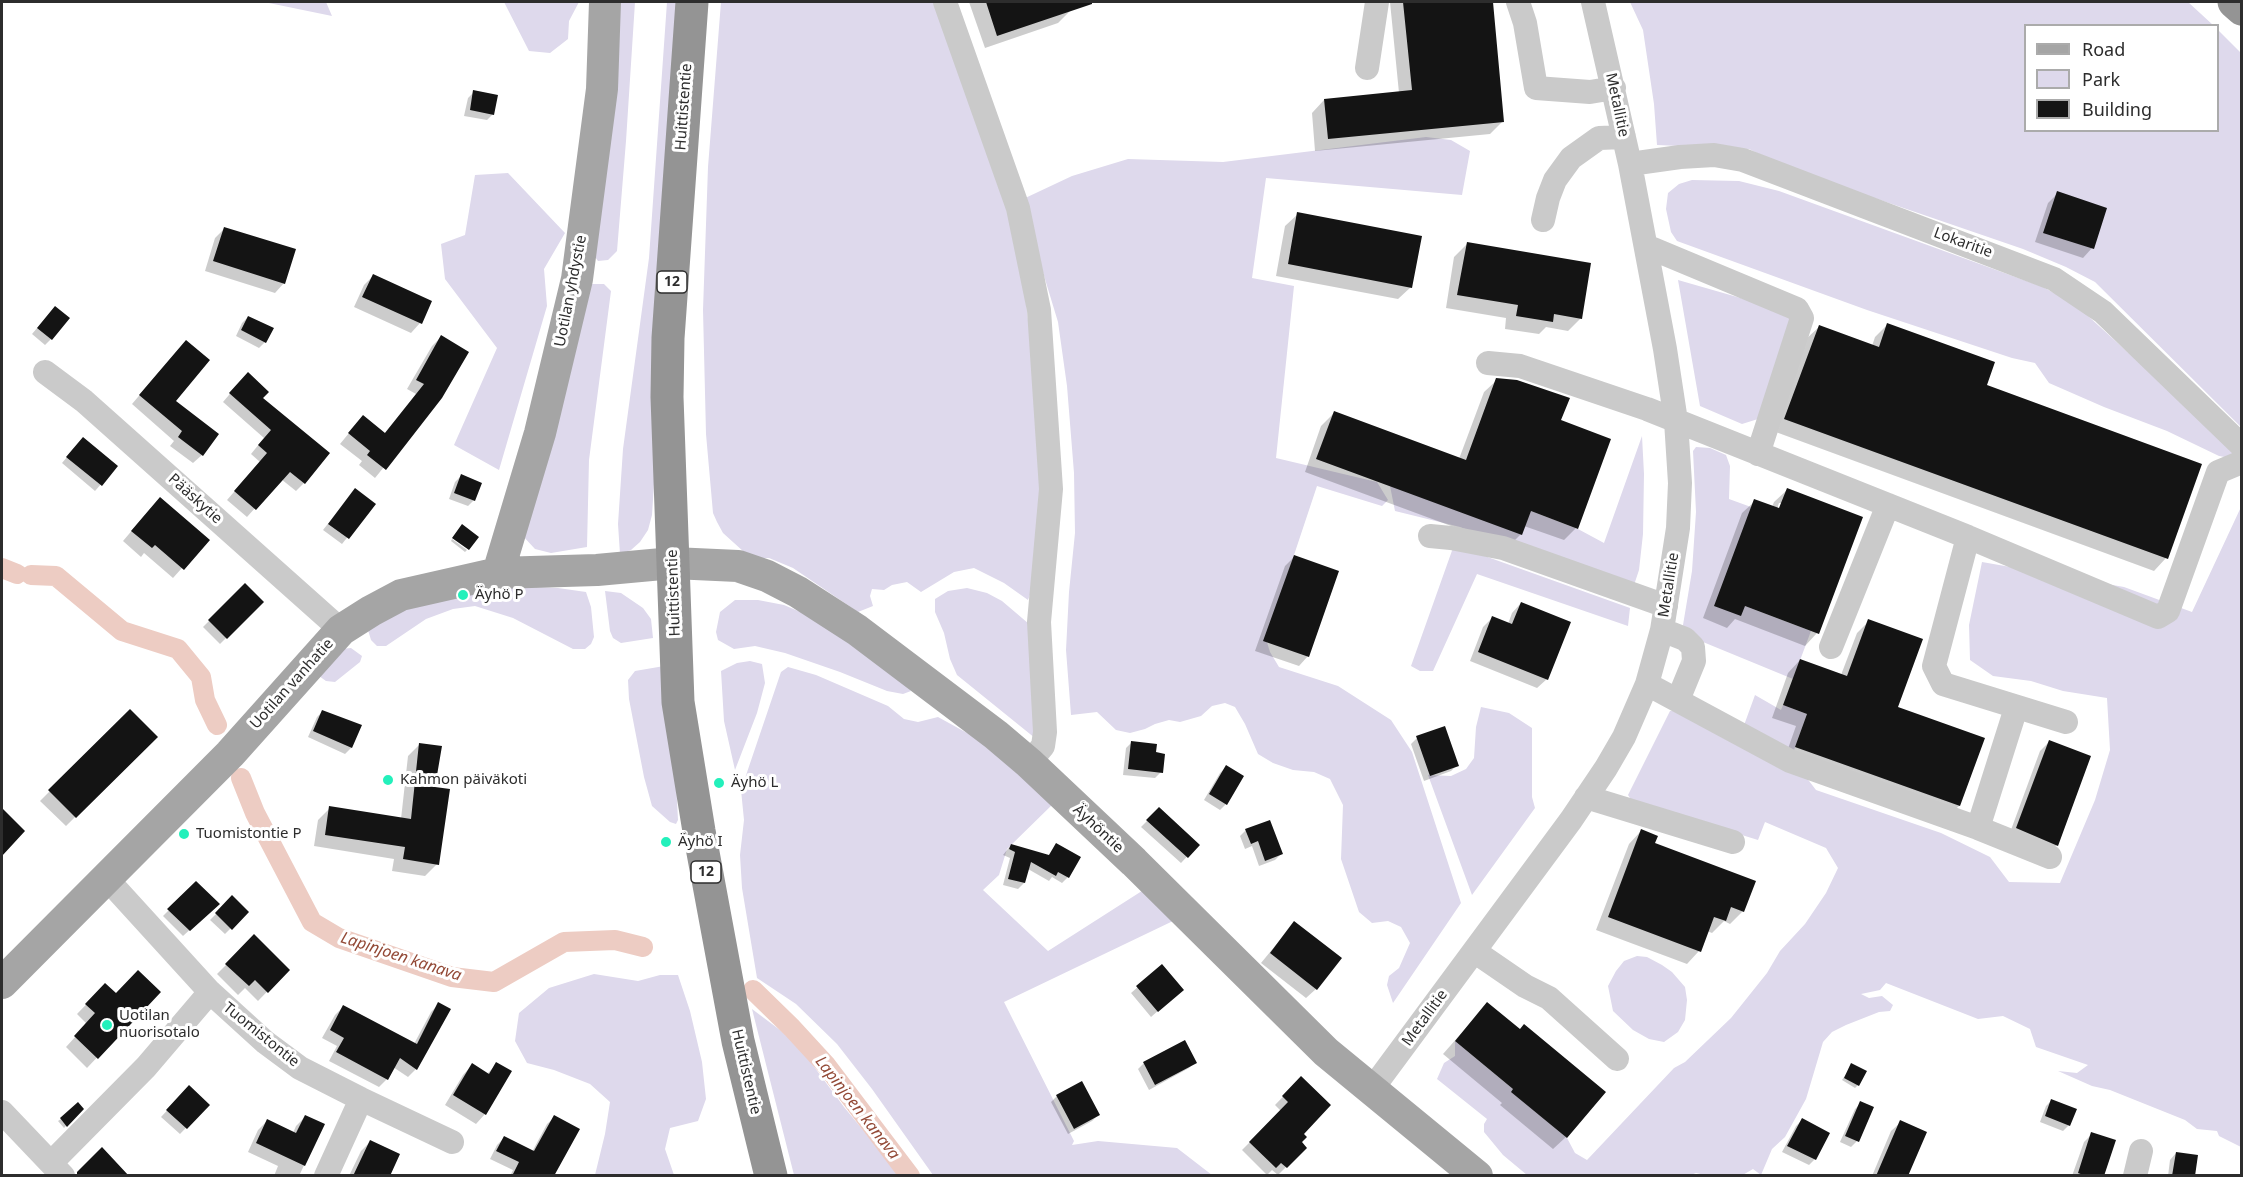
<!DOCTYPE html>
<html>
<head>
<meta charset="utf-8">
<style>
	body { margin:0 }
	#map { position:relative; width:2243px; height:1177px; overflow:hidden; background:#fff; font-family:"Noto Sans",sans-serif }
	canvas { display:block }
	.frame { position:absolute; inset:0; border:3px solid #2d2d2d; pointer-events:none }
	.legend { position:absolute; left:2024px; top:24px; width:195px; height:108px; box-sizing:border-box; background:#fff; border:2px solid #ababab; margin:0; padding:8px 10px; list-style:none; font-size:18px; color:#2d2d2d }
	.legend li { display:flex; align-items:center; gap:12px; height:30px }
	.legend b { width:30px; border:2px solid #ababab }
</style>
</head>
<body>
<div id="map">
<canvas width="2243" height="1177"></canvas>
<div class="frame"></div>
<ul class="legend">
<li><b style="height:8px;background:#a5a5a5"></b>Road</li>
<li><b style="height:16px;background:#ded9ec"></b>Park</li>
<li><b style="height:16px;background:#141414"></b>Building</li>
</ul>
</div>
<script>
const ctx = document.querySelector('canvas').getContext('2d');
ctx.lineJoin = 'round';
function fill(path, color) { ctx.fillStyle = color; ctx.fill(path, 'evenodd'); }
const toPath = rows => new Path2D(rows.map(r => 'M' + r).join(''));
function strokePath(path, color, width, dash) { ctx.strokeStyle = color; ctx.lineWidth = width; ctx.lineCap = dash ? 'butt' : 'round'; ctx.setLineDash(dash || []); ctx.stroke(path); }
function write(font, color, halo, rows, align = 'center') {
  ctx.font = font + ' "Noto Sans",sans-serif'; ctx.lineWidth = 6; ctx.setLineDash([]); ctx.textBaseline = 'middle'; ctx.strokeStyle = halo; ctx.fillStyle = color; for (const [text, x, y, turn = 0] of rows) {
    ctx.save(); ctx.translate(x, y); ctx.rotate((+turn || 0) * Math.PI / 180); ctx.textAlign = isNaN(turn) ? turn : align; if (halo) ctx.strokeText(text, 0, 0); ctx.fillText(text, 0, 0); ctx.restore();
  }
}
fill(toPath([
	[264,2,326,2,332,16],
	[504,2,579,2,569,21,568,39,550,53,529,51],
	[615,2,635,2,626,141,617,251,608,260,598,261,593,254],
	[667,2,685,2,652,515,648,530,640,542,631,550,620,554,618,524,623,449,649,258],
	[721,2,938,2,1019,239,1044,464,1034,584,1028,600,1004,583,974,568,954,572,921,592,907,582,892,585,884,590,872,589,870,596,873,606,858,612,793,568,769,558,762,558,744,552,723,533,717,522,713,513,706,434,703,310,708,167],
	[1630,2,2188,2,2213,25,2026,26,2026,130,2218,130,2218,30,2241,53,2241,427,2095,282,2066,267,2023,249,1787,168,1749,149,1657,145,1654,104,1643,30],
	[1426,137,1451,140,1470,151,1462,195,1266,178,1252,278,1294,286,1276,458,1377,482,1388,500,1382,506,1317,486,1266,639,1270,652,1279,667,1338,686,1391,720,1412,752,1461,903,1393,1003,1387,985,1389,976,1399,968,1410,943,1401,927,1388,921,1372,923,1359,912,1341,859,1343,805,1330,779,1314,772,1293,770,1273,763,1258,754,1245,724,1235,707,1225,703,1212,706,1201,716,1180,722,1169,720,1155,724,1145,729,1130,733,1116,730,1097,712,1071,715,1066,650,1069,592,1075,533,1074,473,1067,386,1058,322,1021,200,1072,176,1128,159,1223,162],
	[508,173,565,233,544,269,547,306,499,470,454,445,497,348,445,279,441,244,465,235,475,175],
	[1692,180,1739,181,1779,191,2043,287,2076,305,2236,451,2230,458,2219,456,2167,431,2104,407,2049,383,2035,363,2012,358,1867,310,1677,241,1671,232,1666,209,1668,193,1679,184],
	[1678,280,1758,303,1788,316,1790,321,1758,419,1742,424,1700,406],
	[590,284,604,284,611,291,589,460,587,547,551,553,535,549,522,535],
	[1642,436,1644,474,1643,534,1639,570,1632,591,1460,527,1395,511,1390,486,1531,511,1578,529,1604,543],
	[1696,447,1710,448,1726,455,1730,466,1729,499,1751,507,1745,606,1811,631,1793,679,1686,635,1683,625,1692,571,1696,512,1693,451],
	[2241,507,2241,1147,2219,1136,2217,1131,2197,1129,2185,1120,2110,1090,2092,1086,2058,1071,2077,1073,2088,1065,2036,1047,2030,1029,2003,1016,1978,1019,1886,983,1880,990,1861,994,1869,998,1882,996,1893,1005,1890,1011,1879,1012,1846,1025,1832,1032,1823,1042,1806,1099,1785,1137,1772,1149,1761,1175,1753,1169,1741,1176,1705,1175,1696,1173,1688,1176,1527,1175,1503,1155,1484,1132,1484,1124,1487,1119,1437,1079,1444,1063,1455,1056,1455,1041,1513,1089,1512,1092,1567,1138,1575,1153,1587,1160,1674,1068,1685,1062,1731,1018,1767,973,1780,951,1805,924,1826,893,1838,868,1826,848,1765,822,1758,840,1632,801,1628,795,1670,711,1681,710,1806,777,1816,790,1941,833,1990,857,2009,882,2060,883,2095,800,2110,750,2107,698,2063,691,2031,681,1993,676,1970,660,1969,625,1982,562,2124,587,2192,612],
	[1454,545,1630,608,1628,626,1477,574,1433,671,1420,671,1411,666],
	[514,586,558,588,586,592,591,607,594,637,591,644,585,649,573,649,513,618,475,606,453,609,426,619,386,646,377,646,371,640,368,630,405,609],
	[967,588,987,593,1002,601,1042,635,1051,751,957,675,950,659,944,633,935,612,935,599,948,591],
	[605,591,621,593,643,608,651,619,653,638,621,643,613,638,610,631],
	[735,600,758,600,784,605,824,622,896,675,911,691,903,694,887,691,840,672,785,653,755,646,734,649,718,640,716,632,720,612],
	[351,648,362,656,360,662,335,682,326,681,319,676,341,649],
	[750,661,762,664,765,683,757,713,735,770,724,721,721,671,737,663],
	[670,665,678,820,676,824,670,822,652,806,644,777,629,699,628,680,635,671],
	[788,667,816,675,888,706,904,719,918,722,938,717,978,739,1054,803,1007,849,999,875,983,890,1048,951,1145,889,1173,921,1004,1002,1074,1141,1072,1145,1098,1141,1177,1148,1212,1175,933,1175,872,1089,837,1044,796,1004,757,978,742,888,740,855,744,820,741,790,781,672],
	[1755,695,1781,710,1783,705,1807,714,1793,753,1743,728],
	[1481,707,1509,713,1532,728,1532,797,1535,808,1472,895,1428,775,1451,776,1466,769,1474,758,1476,727],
	[1637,956,1647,957,1662,965,1672,972,1685,987,1687,1000,1685,1020,1678,1032,1664,1042,1649,1039,1633,1030,1613,1011,1608,986,1616,971,1624,961],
	[594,974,638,981,660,975,678,975,690,1011,702,1062,706,1099,698,1121,670,1128,665,1149,674,1175,595,1175,605,1134,610,1102,590,1084,554,1070,527,1063,515,1041,519,1013,549,988],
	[752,1009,780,1030,801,1049,844,1107,900,1175,794,1175]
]), '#ded9ec');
fill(toPath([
	[969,2,1068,2,1071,10,1058,23,985,48],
	[1390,2,1491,2,1503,121,1490,134,1315,151,1312,113,1324,100,1399,93],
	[474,92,493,114,487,120,464,116,468,98],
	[2058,193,2092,248,2083,258,2035,242,2048,203],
	[1298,214,1411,287,1398,299,1276,276,1285,226],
	[225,228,284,283,275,293,205,271,215,238],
	[1467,244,1581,318,1568,331,1546,327,1539,334,1505,329,1506,318,1446,308,1454,257],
	[373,276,430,302,420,323,411,333,354,307,364,285],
	[49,314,51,339,45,345,32,334],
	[248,317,265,342,259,348,236,336,242,323],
	[1888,324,1985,386,2166,558,2154,571,1773,431,1806,339,1819,327,1872,346,1875,337],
	[441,337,441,397,375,478,359,465,362,461,340,444,354,427,384,434,416,394,407,389,432,346],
	[178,350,174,402,202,455,193,463,170,446,174,441,132,404],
	[1497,380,1559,421,1576,528,1564,540,1524,526,1521,534,1508,547,1305,472,1321,426,1334,413,1459,459,1484,392],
	[240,382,261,399,304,483,296,491,281,479,247,517,227,500,260,462,251,454,264,438,223,402],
	[77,445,116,467,95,491,62,463],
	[461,476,474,500,468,506,449,499,455,482],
	[1787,490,1817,633,1805,646,1735,619,1727,628,1703,618,1742,513,1755,501,1772,507,1774,502],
	[1779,503,1783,503,1775,515],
	[350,496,374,504,342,544,323,530],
	[151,508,207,540,173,578,144,553,141,557,123,541],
	[452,539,467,550,465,552,451,541],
	[1294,557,1308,656,1299,666,1255,651,1285,566],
	[245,585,262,602,220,644,203,627],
	[1521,603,1547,679,1537,688,1470,661,1483,627,1493,617,1508,624,1512,613],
	[1869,621,1896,707,1983,739,1959,806,1946,818,1784,760,1796,726,1772,718,1788,673,1800,660,1841,675,1857,633],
	[130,711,156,737,66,826,40,801],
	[323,711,351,748,345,754,308,737,317,717],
	[1417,738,1457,765,1451,771,1424,781,1411,744],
	[1132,742,1161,772,1155,778,1123,775,1126,748],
	[2049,742,2057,845,2047,854,2008,838,2040,751],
	[420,744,434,788,437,864,425,876,392,871,394,859,314,846,318,820,330,808,401,819,408,756],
	[1226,767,1226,804,1220,810,1204,800,1220,773],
	[1159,809,1198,845,1181,863,1141,827],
	[2,810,23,831,2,854],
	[1246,830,1281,854,1275,860,1259,866,1252,846,1245,849,1240,836],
	[1641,831,1653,844,1743,911,1730,924,1724,921,1712,933,1707,931,1699,951,1687,964,1596,930,1629,844],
	[1011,845,1048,856,1056,845,1068,877,1062,883,1052,877,1049,881,1028,869,1024,883,1018,889,1003,885,1010,858,1003,855],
	[196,883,218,904,183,936,163,916],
	[232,898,247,912,225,934,210,920],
	[1294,923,1316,989,1306,998,1261,963],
	[254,937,288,970,258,1001,245,988,238,995,217,974],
	[1162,966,1176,995,1151,1017,1131,993],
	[105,985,116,995,159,992,87,1068,66,1047,87,1024,77,1014],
	[439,1004,416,1069,408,1077,393,1067,387,1079,379,1087,329,1061,337,1046,322,1038,335,1015,343,1007,414,1044,431,1012],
	[1487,1004,1566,1137,1553,1149,1500,1105,1502,1103,1443,1054],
	[1195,1062,1189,1068,1149,1090,1138,1069,1144,1063],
	[497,1064,485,1114,476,1124,445,1105,463,1075,472,1065,487,1074],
	[1852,1065,1858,1085,1855,1088,1842,1080],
	[1301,1078,1302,1134,1300,1142,1305,1148,1278,1175,1272,1170,1267,1175,1242,1150,1281,1111,1275,1105],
	[189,1087,208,1105,180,1134,161,1117],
	[1057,1096,1098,1115,1092,1121,1068,1134,1051,1102],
	[2052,1100,2069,1125,2063,1131,2040,1122,2046,1106],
	[1861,1103,1857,1141,1851,1147,1840,1142,1855,1109],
	[82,1109,64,1128,58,1121,61,1119],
	[305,1117,323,1125,299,1176,274,1176,278,1166,248,1152,258,1130,267,1121,293,1133,296,1126],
	[555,1117,552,1176,510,1176,513,1170,490,1159,497,1145,504,1138,532,1152,547,1124],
	[1802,1120,1815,1159,1809,1165,1782,1152,1796,1126],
	[1901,1122,1906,1176,1872,1176,1891,1131],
	[2092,1134,2104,1176,2072,1176,2084,1142],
	[370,1142,388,1176,349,1176,361,1151],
	[2176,1153,2193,1176,2168,1176,2170,1160]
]), '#0003');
strokePath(toPath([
	[2,568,17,574],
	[31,575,56,576,122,631,178,649,201,677,205,700,217,725],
	[241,778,255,813,312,922,339,938,452,977,494,982,564,942,615,940,643,947],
	[753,990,792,1028,826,1065,910,1176]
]), '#edccc3', 20);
fill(toPath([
	[986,2,1092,2,1092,4,997,36],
	[1403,2,1493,2,1504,122,1328,139,1324,99,1412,90],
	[473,90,498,95,494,115,470,110],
	[2057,191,2107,208,2094,249,2043,233],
	[1297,212,1422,236,1412,288,1288,264],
	[224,227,296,249,285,284,213,261],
	[1467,242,1591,263,1582,319,1554,314,1553,322,1516,316,1518,305,1457,295],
	[373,274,432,301,422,324,362,297],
	[55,306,70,318,52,340,37,328],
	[248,316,274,328,266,343,241,330],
	[1887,323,1995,362,1987,385,2202,464,2168,559,1784,419,1819,325,1879,347],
	[441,335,469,352,442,398,386,470,367,455,370,451,348,433,363,415,385,433,424,384,416,380],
	[186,340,210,360,176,401,219,434,203,456,178,437,182,431,139,395],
	[248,372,269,392,263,398,330,453,305,484,290,472,256,510,234,491,267,453,258,445,271,430,229,393],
	[1496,378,1517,380,1570,398,1561,420,1611,439,1578,529,1531,511,1522,535,1316,459,1334,411,1466,460],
	[83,437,118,466,102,486,66,457],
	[461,474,482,483,475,501,454,493],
	[355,488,376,504,349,539,328,524],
	[1787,488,1863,517,1819,634,1745,606,1741,616,1714,606,1754,499,1779,508],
	[160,497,210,540,184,570,155,545,152,548,131,531],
	[462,524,479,537,469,550,452,538],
	[1294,555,1339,571,1309,657,1263,641],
	[245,583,264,602,227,639,208,620],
	[1521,602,1571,622,1548,680,1478,652,1492,616,1512,624],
	[1868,619,1923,639,1898,707,1985,738,1960,806,1795,747,1807,714,1783,705,1800,659,1847,676],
	[130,709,158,737,76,818,48,790],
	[322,710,362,725,352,748,313,731],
	[1445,726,1459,766,1430,776,1416,736],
	[2049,740,2091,756,2058,846,2016,828],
	[1131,741,1157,744,1156,752,1165,754,1163,773,1128,769],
	[419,743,442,746,435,787,450,789,439,865,403,859,405,847,325,835,329,806,411,819],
	[1226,765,1244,776,1227,805,1209,794],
	[1159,807,1200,845,1188,858,1146,820],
	[2,808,25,831,2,856],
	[1270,820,1283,854,1265,861,1258,841,1251,844,1245,829],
	[1641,829,1658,836,1655,843,1756,881,1744,912,1731,907,1726,921,1714,917,1701,952,1608,917],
	[1056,843,1081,857,1069,878,1058,872,1056,876,1031,862,1025,883,1008,879,1015,852,1009,849,1011,844,1049,855],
	[196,881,220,904,190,931,167,909],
	[232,895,249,912,232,930,215,913],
	[1294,921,1342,958,1317,990,1270,953],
	[254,934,290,970,268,993,255,980,249,986,225,964],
	[1162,964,1184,990,1158,1012,1136,986],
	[138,970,161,992,98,1059,74,1036,95,1013,85,1004,105,983,116,993],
	[438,1002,451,1009,417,1070,400,1058,388,1080,336,1052,344,1038,330,1030,343,1005,417,1044],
	[1487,1002,1520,1029,1524,1024,1606,1092,1567,1138,1511,1092,1513,1089,1455,1041],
	[1185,1040,1197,1063,1155,1085,1143,1062],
	[496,1062,512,1071,486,1115,453,1095,472,1063,489,1074],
	[1851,1063,1867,1071,1859,1086,1844,1078],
	[1301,1076,1331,1105,1304,1134,1307,1137,1302,1142,1307,1148,1287,1168,1281,1163,1276,1168,1249,1142,1288,1102,1282,1096],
	[1082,1081,1100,1115,1074,1129,1056,1095],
	[189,1085,210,1105,187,1129,166,1110],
	[2051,1099,2077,1109,2070,1126,2045,1116],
	[1860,1101,1874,1107,1859,1142,1845,1136],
	[78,1102,84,1109,67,1127,60,1118],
	[305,1115,325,1124,305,1166,256,1143,267,1119,296,1133],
	[554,1115,580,1129,554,1176,512,1176,519,1162,496,1151,504,1136,534,1151],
	[1802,1118,1830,1133,1816,1160,1787,1146],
	[1900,1120,1927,1132,1908,1176,1876,1176],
	[2091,1132,2116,1140,2104,1176,2086,1176,2078,1173],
	[370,1140,400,1154,390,1176,353,1176],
	[102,1147,129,1176,77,1176,77,1172],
	[2176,1152,2198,1155,2195,1176,2172,1176]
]), '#141414');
strokePath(toPath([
	[945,2,1018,208,1039,310,1051,489,1039,622,1045,732,1043,746,1029,763],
	[1518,2,1525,23,1536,88,1590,92,1614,88],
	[1367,68,1377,2],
	[1630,164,1680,157,1714,155,1743,160,2054,279,2103,312,2242,446],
	[1543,220,1548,198,1555,180,1571,158,1599,138,1624,137],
	[1646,246,1797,309,1802,318,1758,454],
	[1488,363,1520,366,1647,409,1968,537,1934,666,1943,684,2066,722],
	[45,372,84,401,341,630],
	[1430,536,1451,538,1503,548,1666,606],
	[1968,537,2158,617,2168,611,2218,472,2242,462],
	[1662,630,1685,639,1693,647,1694,661,1678,700],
	[1831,647,1888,505],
	[1647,684,1790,761,1978,828,2050,857],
	[1586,797,1733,842],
	[1978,828,2016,708],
	[107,879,210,992,265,1042,300,1068,361,1099,452,1142],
	[1474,951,1525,986,1549,998,1617,1059],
	[1372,1089,1571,820,1606,768,1624,737,1647,684,1662,630,1678,528,1680,483,1676,421,1665,349,1630,164,1593,2],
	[2,1112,63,1176],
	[51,1163,146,1067,210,992],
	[326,1176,361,1099],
	[2135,1176,2141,1151]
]), '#cacaca', 24);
strokePath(toPath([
	[498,573,540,433,577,279,602,89,605,2],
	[2,983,230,754,341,630,371,611,401,595,498,573,597,570,673,563,738,566,767,576,798,592,857,630,996,735,1029,763,1134,862,1326,1052,1477,1176]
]), '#a5a5a5', 32);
strokePath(toPath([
	[692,2,668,338,667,397,678,702,699,831,738,1041,771,1176],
	[2234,2,2242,9]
]), '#949494', 33);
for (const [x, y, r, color] of [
	[463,595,6,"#23f0bb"],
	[388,780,6,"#23f0bb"],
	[719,783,6,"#23f0bb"],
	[184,834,6,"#23f0bb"],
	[666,842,6,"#23f0bb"],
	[107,1025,6,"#23f0bb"]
]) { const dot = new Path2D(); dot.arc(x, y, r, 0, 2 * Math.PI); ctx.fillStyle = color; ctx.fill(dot); strokePath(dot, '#fff', 2); }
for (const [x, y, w] of [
	[672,282,30],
	[706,872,30]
]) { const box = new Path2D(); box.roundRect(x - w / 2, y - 11, w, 22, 4.5); ctx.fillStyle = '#fff'; ctx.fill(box); strokePath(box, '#2d2d2d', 1.5); }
write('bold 14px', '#2d2d2d', null, [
	["12",672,282],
	["12",706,872]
]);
write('15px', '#2d2d2d', '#fff', [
	["Metallitie",1617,105,78],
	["Huittistentie",684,107,-86],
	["Lokaritie",1963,243,20],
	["Uotilan yhdystie",571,291,-79],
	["Pääskytie",195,499,42],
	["Metallitie",1669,585,-81],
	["Huittistentie",674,593,-92],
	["Uotilan vanhatie",292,684,-48],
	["Äyhöntie",1098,829,43],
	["Metallitie",1425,1018,-54],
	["Tuomistontie",261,1035,39],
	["Huittistentie",746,1072,77]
]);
write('15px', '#2d2d2d', '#fff', [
	["Äyhö P",475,595],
	["Kahmon päiväkoti",400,780],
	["Äyhö L",731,783],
	["Tuomistontie P",196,834],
	["Äyhö I",678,842],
	["Uotilan",119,1016],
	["nuorisotalo",119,1033]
], 'left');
write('italic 16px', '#934936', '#fff', [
	["Lapinjoen kanava",401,957,18],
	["Lapinjoen kanava",857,1108,52]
]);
</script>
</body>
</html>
